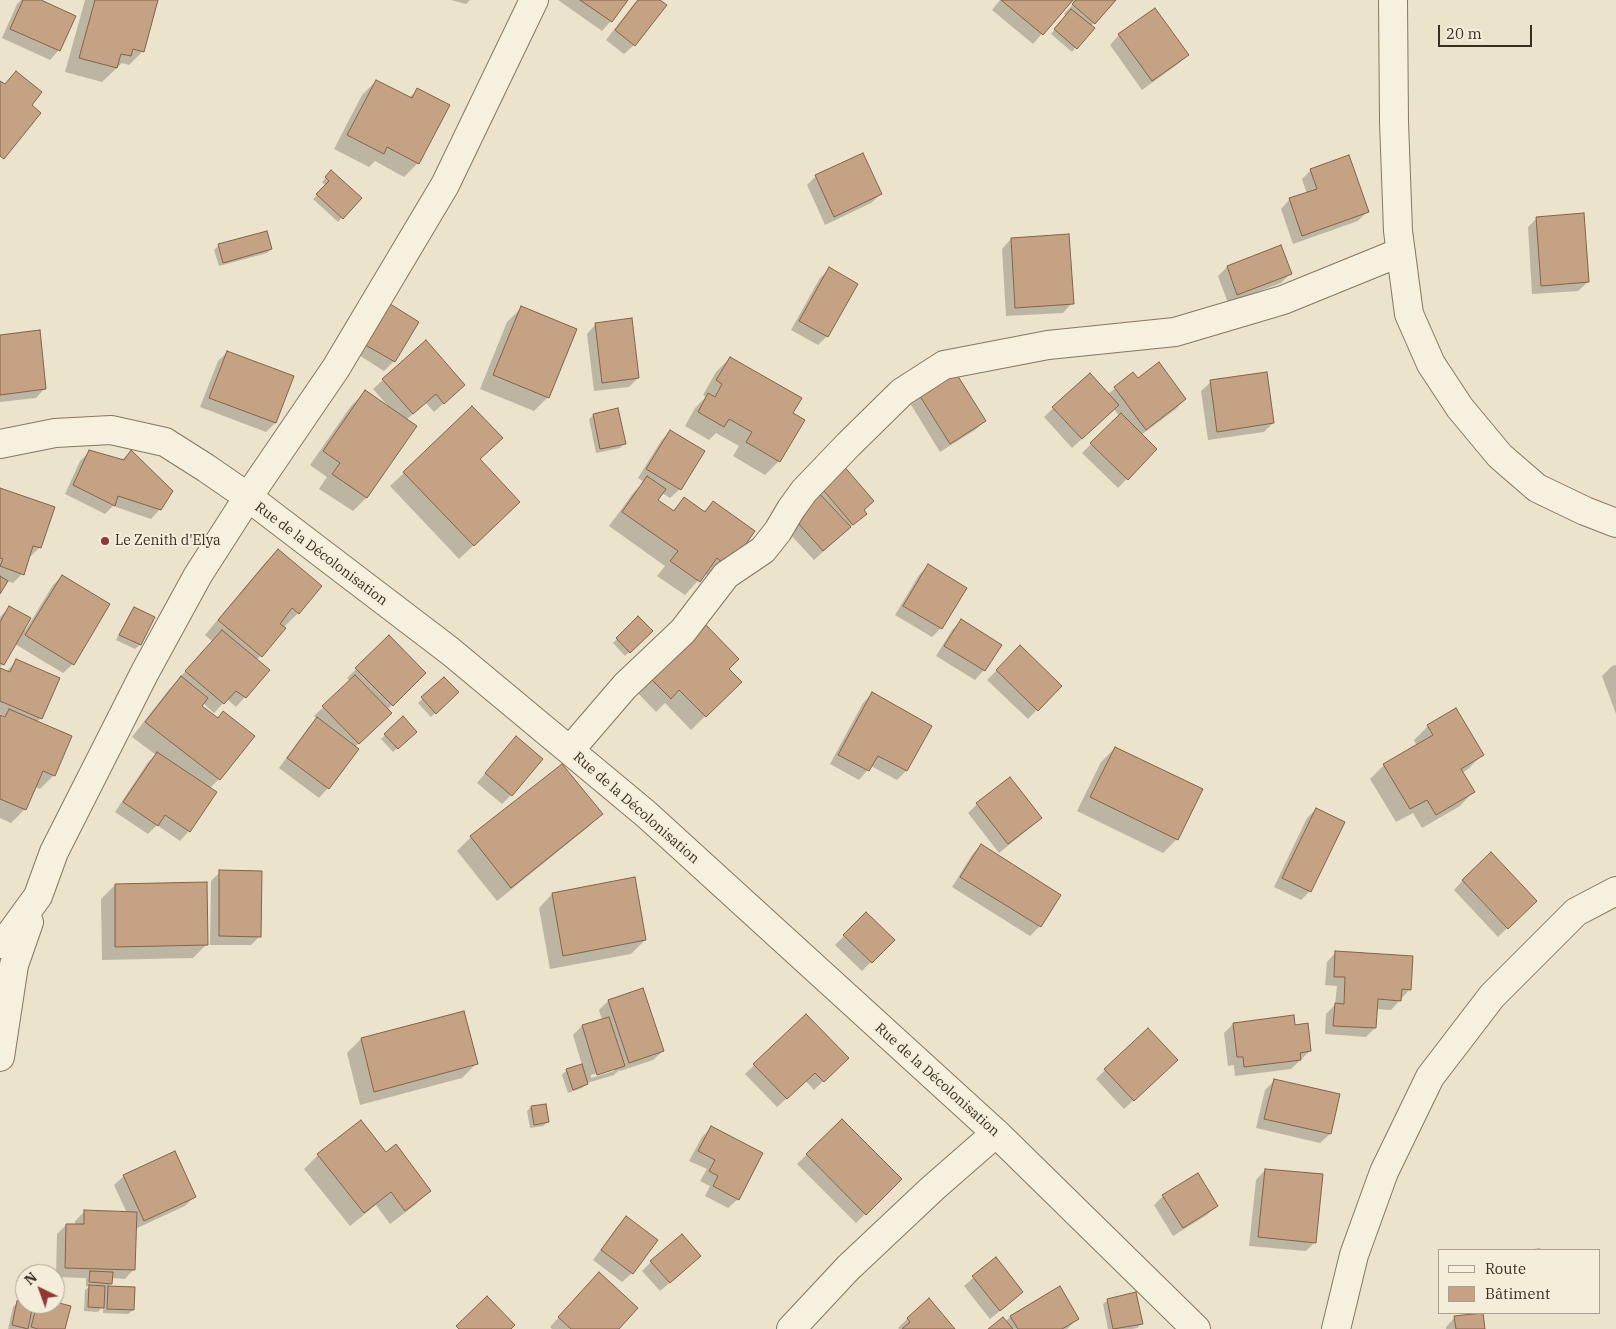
<!DOCTYPE html>
<html>
<head>
<meta charset="utf-8">
<style>
	body { margin:0 }
	#map { position:relative; width:1616px; height:1329px; overflow:hidden; background:#ebe3cb; font-family:"IBM Plex Serif",serif }
	canvas { display:block }
	.legend { position:absolute; left:1438px; top:1249px; width:162px; height:65px; box-sizing:border-box; background:#f3edda; border:1px solid #a9a190; margin:0; padding:6px 9px; list-style:none; font-size:15px; color:#392e22 }
	.legend li { display:flex; align-items:center; gap:10px; height:25px }
	.legend b { width:25px; border:1px solid #a9a190 }
	.north { position:absolute; left:15px; top:1264px; width:50px; height:50px; box-sizing:border-box; background:#f3edda; border:1px solid #a9a190; border-radius:50%; rotate:318deg; font-size:14px; font-weight:700; line-height:20px; text-align:center; color:#392e22 }
	.north::after { content:''; display:block; margin:auto; width:18px; height:22px; background:#913836; clip-path:polygon(50% 0,100% 100%,50% 72%,0 100%) }
	.scale { position:absolute; left:1438px; top:25px; width:94px; height:22px; box-sizing:border-box; border:2px solid #392e22; border-top:0; padding-left:6px; font-size:15px; line-height:18px; white-space:nowrap; color:#392e22; -webkit-text-stroke:4px #f3edda; paint-order:stroke }
</style>
</head>
<body>
<div id="map">
<canvas width="1616" height="1329"></canvas>
<ul class="legend">
<li><b style="height:6px;background:#f6f0de"></b>Route</li>
<li><b style="height:14px;background:#c6a284"></b>Bâtiment</li>
</ul>
<div class="north">N</div>
<div class="scale">20 m</div>
</div>
<script>
const ctx = document.querySelector('canvas').getContext('2d');
ctx.lineJoin = 'round';
function fill(path, color) { ctx.fillStyle = color; ctx.fill(path, 'evenodd'); }
const toPath = rows => new Path2D(rows.map(r => 'M' + r).join(''));
function strokePath(path, color, width, dash) { ctx.strokeStyle = color; ctx.lineWidth = width; ctx.lineCap = dash ? 'butt' : 'round'; ctx.setLineDash(dash || []); ctx.stroke(path); }
function write(font, color, halo, rows, align = 'center') {
  ctx.font = font + ' "IBM Plex Serif",serif'; ctx.lineWidth = 4; ctx.setLineDash([]); ctx.textBaseline = 'middle'; ctx.strokeStyle = halo; ctx.fillStyle = color; for (const [text, x, y, turn = 0] of rows) {
    ctx.save(); ctx.translate(x, y); ctx.rotate((+turn || 0) * Math.PI / 180); ctx.textAlign = isNaN(turn) ? turn : align; if (halo) ctx.strokeText(text, 0, 0); ctx.fillText(text, 0, 0); ctx.restore();
  }
}
fill(toPath([
	[21,0,38,0,59,50,50,60,2,38,17,4],
	[85,0,157,0,143,51,129,65,122,63,102,82,65,72],
	[451,0,470,0,466,4],
	[558,0,626,0,611,21,602,31],
	[637,0,658,0,665,6,634,45,624,54,606,40],
	[1000,0,1115,0,1091,26,1072,52,1051,34,1066,16,1064,14,1074,3,1071,0,1033,44,992,10],
	[1154,10,1187,55,1178,64,1142,90,1110,45,1119,35],
	[376,81,409,98,418,89,418,163,404,177,375,161,369,167,334,149,362,95],
	[1311,170,1367,212,1358,221,1293,244,1281,209,1290,199,1307,194,1302,179],
	[331,172,360,199,338,222,313,199,326,186,322,182],
	[816,176,881,194,871,203,825,225,807,185],
	[1537,218,1588,282,1578,291,1532,294,1528,227],
	[1011,239,1072,303,1063,313,1006,316,1002,249],
	[219,245,271,249,267,253,219,266,214,250],
	[1281,247,1290,274,1281,283,1228,303,1218,276,1227,267],
	[830,269,827,336,818,345,791,330,820,278],
	[521,308,548,397,534,411,480,389,507,322],
	[378,313,417,322,394,361,384,371,354,352],
	[596,324,638,378,629,387,594,391,587,334],
	[0,336,45,388,36,398,0,402],
	[426,341,454,394,434,412,426,403,406,420,366,498,353,511,319,489,327,477,310,465,351,406,365,392,390,408,373,389],
	[227,352,293,377,275,423,266,432,200,407,218,361],
	[730,358,791,414,779,461,765,475,733,456,739,446,716,433,709,440,685,426,695,408,706,397,703,395,716,372],
	[1133,374,1137,380,1185,399,1176,409,1141,435,1156,449,1118,488,1082,453,1119,416,1114,409,1072,448,1044,417,1053,408,1108,394],
	[1211,382,1273,423,1264,432,1208,440,1201,391],
	[919,394,985,421,975,430,940,452,910,403],
	[594,415,624,444,620,448,596,453,589,419],
	[670,431,680,489,670,498,662,493,657,500,672,511,684,499,703,512,713,503,753,531,715,581,705,573,685,595,657,576,665,566,609,526,634,492,644,482,638,478,661,441],
	[131,451,160,509,151,519,113,506,105,514,65,494,80,461,89,452,121,461],
	[479,460,505,516,459,559,390,486,404,473],
	[842,466,865,514,814,560,789,533,788,517],
	[0,490,40,547,31,556,29,556,22,574,13,583,7,581,0,592],
	[278,550,298,613,283,628,256,661,268,671,236,707,227,699,214,713,203,703,201,706,217,719,223,713,253,736,219,779,210,788,216,792,189,831,180,841,157,825,148,834,115,812,148,762,156,755,132,737,167,692,212,641,205,635,264,564],
	[928,566,941,628,932,637,895,615,919,575],
	[62,576,73,664,63,673,15,644,0,668,0,617,9,608,25,631,53,585],
	[134,608,153,618,140,645,135,649,116,640,130,613],
	[638,618,651,631,625,656,613,643],
	[962,621,1000,645,984,670,975,680,936,656,952,630],
	[703,624,727,669,740,682,691,730,665,703,656,712,635,690],
	[389,637,425,673,387,710,390,713,355,747,357,749,328,788,319,798,279,768,308,728,317,719,314,716,350,681,347,678],
	[1020,647,1060,686,1028,719,987,680],
	[17,660,41,718,37,722,54,775,40,789,35,787,25,809,11,823,0,818,0,717,6,719,7,717,0,714,0,669,6,672],
	[1616,665,1616,714,1602,676,1612,666],
	[444,679,457,692,431,717,418,703],
	[872,694,930,726,906,771,897,780,871,766,859,780,830,764,863,703],
	[1456,710,1482,755,1468,769,1462,773,1473,792,1460,806,1422,828,1413,813,1396,822,1370,779,1384,765,1417,746,1414,740,1428,726],
	[403,718,415,732,393,752,381,739],
	[507,747,511,795,502,804,477,783],
	[1115,748,1177,839,1163,853,1077,811,1101,762],
	[977,804,1040,818,1031,827,999,853,968,813],
	[1316,809,1310,891,1301,900,1274,887,1307,818],
	[601,814,587,828,497,901,457,851,471,837],
	[981,845,1060,895,1040,926,1030,936,952,887,972,855],
	[220,872,260,936,251,945,210,945,211,881],
	[1463,880,1526,910,1498,937,1454,890],
	[115,885,207,944,193,958,102,960,101,899],
	[552,894,645,940,631,954,550,969,539,908],
	[866,914,893,940,862,971,835,945],
	[1336,952,1410,989,1391,1010,1376,1009,1375,1028,1366,1037,1325,1034,1326,1014,1335,1005,1337,986,1325,985,1327,962],
	[642,989,663,1051,653,1060,620,1071,619,1070,614,1075,587,1083,582,1088,568,1093,562,1075,567,1070,582,1065,573,1035,582,1026,602,1020,599,1010,608,1001],
	[614,1068,614,1071,591,1078,591,1075],
	[463,1012,476,1064,462,1078,360,1105,347,1053,361,1039],
	[806,1016,847,1058,814,1090,806,1081,777,1107,745,1074],
	[1233,1024,1310,1051,1291,1069,1235,1076,1234,1065,1228,1066,1224,1033],
	[1167,1069,1124,1109,1096,1079,1105,1070],
	[1274,1081,1339,1095,1330,1134,1320,1143,1256,1128,1265,1090],
	[531,1107,548,1122,543,1126,530,1128,527,1111],
	[842,1120,900,1179,856,1223,797,1164],
	[711,1128,738,1199,728,1208,705,1196,710,1186,700,1181,707,1169,689,1161,702,1137],
	[386,1153,429,1191,415,1205,390,1224,376,1205,350,1226,304,1169,318,1155],
	[1265,1170,1315,1242,1306,1251,1249,1246,1256,1180],
	[124,1176,194,1197,185,1206,135,1229,134,1269,125,1279,112,1278,111,1283,108,1287,134,1288,133,1310,128,1314,103,1313,103,1306,98,1312,84,1311,85,1290,89,1287,86,1286,86,1278,56,1277,57,1234,66,1225,75,1225,75,1221,85,1211,127,1213,114,1185],
	[1163,1196,1217,1205,1207,1215,1173,1236,1154,1205],
	[626,1218,632,1273,622,1282,593,1260,617,1227],
	[1540,1248,1541,1250,1527,1250],
	[995,1259,1012,1301,990,1319,964,1286],
	[651,1262,691,1265,660,1291,642,1271],
	[590,1283,617,1329,552,1329,550,1327],
	[929,1300,953,1329,899,1329,898,1328,907,1319],
	[1108,1300,1141,1324,1137,1328,1132,1329,1108,1329,1103,1304],
	[17,1303,34,1306,34,1304,55,1304,64,1329,28,1329,29,1327,26,1329,8,1329,13,1307],
	[1010,1317,1077,1319,1067,1329,990,1329,1005,1322],
	[1455,1317,1484,1329,1446,1329,1446,1327]
]), '#0003');
const building = toPath([
	[23,0,41,0,76,16,60,51,10,29,23,0],
	[95,0,158,0,144,52,133,49,131,56,121,54,117,68,79,58,95,0],
	[580,0,628,0,612,22,580,0],
	[638,0,660,0,667,5,635,46,615,30,638,0],
	[1001,0,1073,0,1043,35,1001,0],
	[1076,0,1116,0,1095,24,1072,4,1076,0],
	[1155,8,1189,55,1152,81,1118,34,1155,8],
	[1071,9,1095,28,1077,49,1054,29,1071,9],
	[16,71,42,92,32,105,41,113,4,159,0,156,0,81,5,84,16,71],
	[376,80,412,98,417,88,450,105,419,164,387,147,384,154,347,135,376,80],
	[863,153,882,194,834,217,815,175,863,153],
	[1349,155,1369,212,1302,236,1289,198,1317,189,1310,169,1349,155],
	[331,170,362,198,343,219,316,194,329,181,325,177,331,170],
	[1584,213,1589,282,1541,286,1536,217,1584,213],
	[267,231,272,249,223,263,218,244,267,231],
	[1069,234,1074,304,1015,308,1011,238,1069,234],
	[1281,245,1292,274,1237,295,1227,266,1281,245],
	[829,267,858,284,828,337,799,321,829,267],
	[387,302,419,322,395,362,362,343,387,302],
	[521,306,577,329,549,398,493,375,521,306],
	[632,318,639,378,602,383,595,323,632,318],
	[40,330,46,389,0,395,0,335,40,330],
	[426,340,465,385,444,404,436,394,413,414,382,379,426,340],
	[227,351,294,376,276,423,209,398,227,351],
	[730,357,802,398,793,413,805,420,780,462,746,442,752,432,729,419,724,427,698,412,708,393,715,397,722,384,716,380,730,357],
	[1159,362,1186,399,1146,430,1114,387,1133,372,1138,378,1159,362],
	[954,370,986,421,950,444,918,393,954,370],
	[1267,372,1274,423,1217,432,1210,380,1267,372],
	[1090,373,1119,405,1082,439,1052,407,1090,373],
	[365,390,417,426,367,498,332,474,340,463,323,451,365,390],
	[472,406,503,438,480,459,520,502,474,546,403,472,472,406],
	[618,408,626,444,600,449,593,414,618,408],
	[1121,413,1157,449,1128,480,1090,443,1121,413],
	[670,430,705,451,681,490,646,469,670,430],
	[89,450,124,460,131,450,173,491,161,510,118,496,115,506,73,485,89,450],
	[842,464,874,501,864,510,867,514,853,525,818,484,842,464],
	[647,476,666,489,658,500,674,511,684,497,705,512,713,501,755,531,729,568,717,558,700,582,670,561,678,551,622,512,647,476],
	[0,488,55,507,41,548,33,546,24,575,0,566,3,559,0,558,0,488],
	[815,489,851,527,823,551,798,523,804,516,796,507,815,489],
	[278,549,322,586,299,614,292,608,280,624,286,628,262,657,218,620,278,549],
	[928,564,967,588,942,629,903,606,928,564],
	[62,575,110,604,74,665,25,635,62,575],
	[0,576,8,581,0,594,0,576],
	[9,606,31,618,4,665,0,663,0,622,9,606],
	[134,607,155,617,141,645,119,635,134,607],
	[638,616,653,631,630,653,616,638,638,616],
	[961,619,1002,645,985,671,944,646,961,619],
	[703,622,739,659,729,669,742,682,706,717,679,690,671,699,648,676,703,622],
	[222,630,270,670,246,698,236,691,224,704,185,671,222,630],
	[389,635,426,673,393,706,355,668,389,635],
	[1020,645,1062,686,1038,711,996,670,1020,645],
	[16,659,60,678,42,719,0,701,0,668,10,672,16,659],
	[355,675,392,713,359,744,322,706,355,675],
	[181,676,208,698,202,706,218,718,223,711,255,736,220,780,145,722,181,676],
	[444,677,459,692,436,714,421,697,444,677],
	[872,692,932,726,907,771,878,756,869,771,838,755,872,692],
	[1456,708,1484,755,1461,769,1475,792,1436,815,1427,800,1410,809,1383,764,1433,735,1427,725,1456,708],
	[9,709,72,736,55,776,43,771,26,810,0,799,0,715,5,717,9,709],
	[403,716,417,732,398,749,384,734,403,716],
	[317,717,359,749,329,789,287,758,317,717],
	[516,736,543,759,512,796,485,773,516,736],
	[1115,747,1203,789,1178,840,1090,797,1115,747],
	[157,752,217,792,190,832,165,815,158,826,123,802,157,752],
	[562,764,603,814,511,888,470,836,562,764],
	[1010,777,1042,818,1008,844,976,803,1010,777],
	[1316,808,1345,822,1311,892,1282,878,1316,808],
	[981,844,1061,895,1041,927,960,877,981,844],
	[1491,852,1537,901,1508,929,1462,880,1491,852],
	[219,870,262,871,261,937,219,936,219,870],
	[635,877,646,940,563,956,552,893,635,877],
	[207,882,208,945,115,947,115,884,207,882],
	[866,912,895,940,872,963,843,935,866,912],
	[1335,951,1413,956,1411,990,1402,989,1401,1001,1378,999,1376,1028,1333,1026,1335,1003,1344,1004,1345,977,1334,977,1335,951],
	[643,988,664,1051,629,1063,608,1000,643,988],
	[464,1011,478,1064,374,1092,361,1038,464,1011],
	[806,1014,849,1058,824,1082,815,1073,787,1099,753,1064,806,1014],
	[1294,1015,1295,1025,1308,1023,1311,1051,1300,1053,1301,1060,1244,1067,1243,1057,1237,1057,1233,1023,1294,1015],
	[609,1017,625,1066,597,1075,582,1025,609,1017],
	[1148,1028,1178,1060,1134,1101,1104,1069,1148,1028],
	[582,1064,588,1084,573,1090,566,1069,582,1064],
	[1274,1079,1340,1094,1331,1134,1264,1119,1274,1079],
	[546,1104,549,1122,534,1125,531,1106,546,1104],
	[842,1119,902,1179,866,1215,806,1154,842,1119],
	[361,1120,386,1152,396,1144,431,1191,405,1211,391,1192,364,1213,317,1154,361,1120],
	[711,1126,763,1153,739,1200,713,1186,718,1176,709,1171,715,1160,698,1151,711,1126],
	[175,1151,196,1197,144,1221,123,1175,175,1151],
	[1265,1169,1323,1174,1316,1243,1258,1237,1265,1169],
	[1198,1173,1218,1206,1183,1228,1162,1195,1198,1173],
	[84,1210,137,1212,135,1270,65,1268,66,1224,84,1224,84,1210],
	[626,1216,658,1240,633,1274,601,1250,626,1216],
	[682,1234,701,1256,670,1283,650,1261,682,1234],
	[996,1257,1023,1292,1000,1311,972,1276,996,1257],
	[90,1271,113,1272,112,1284,89,1282,90,1271],
	[599,1272,638,1308,619,1329,571,1329,558,1317,599,1272],
	[89,1285,105,1286,104,1308,88,1307,89,1285],
	[108,1286,135,1287,134,1310,107,1309,108,1286],
	[1060,1286,1079,1319,1062,1329,1018,1329,1010,1316,1060,1286],
	[1136,1292,1143,1324,1113,1329,1107,1299,1136,1292],
	[487,1296,515,1325,511,1329,459,1329,456,1326,487,1296],
	[929,1298,955,1329,902,1329,910,1322,907,1318,929,1298],
	[17,1301,33,1305,28,1329,12,1325,17,1301],
	[55,1302,71,1306,65,1329,38,1329,31,1327,37,1304,55,1304,55,1302],
	[1483,1313,1485,1329,1456,1329,1454,1316,1483,1313],
	[1003,1317,1013,1329,988,1329,1003,1317]
]);
fill(building, '#c6a284');
strokePath(building, '#846248', 1);
const minor = toPath([
	[1393,0,1394,122,1398,231,1409,314,1431,364,1460,408,1500,456,1537,488,1585,511,1616,523],
	[0,444,55,433,111,430,165,442,206,468,248,497,450,651,646,814,996,1133,1196,1329],
	[570,750,625,686,683,631,726,575,763,550,778,531,791,509,804,491,848,445,902,392,944,365,1048,345,1175,332,1283,300,1401,252],
	[0,944,6,940,38,896,54,852,145,672,198,575,248,497,336,368,445,185,534,0],
	[0,1057,14,965,29,922],
	[791,1329,848,1268,933,1188,996,1133],
	[1336,1329,1354,1255,1384,1172,1430,1077,1492,996,1576,912,1616,891]
]);
strokePath(minor, '#877660', 30);
strokePath(minor, '#f6f0de', 28);
for (const [x, y, r, color] of [
	[105,541,5,"#913836"]
]) { const dot = new Path2D(); dot.arc(x, y, r, 0, 2 * Math.PI); ctx.fillStyle = color; ctx.fill(dot); strokePath(dot, '#f3edda', 2); }
write('14px', '#392e22', '#f3edda', [
	["Le Zenith d'Elya",115,541]
], 'left');
write('14px', '#392e22', '#f3edda', [
	["Rue de la Décolonisation",321,554,37],
	["Rue de la Décolonisation",636,808,41],
	["Rue de la Décolonisation",937,1080,42]
]);
</script>
</body>
</html>
